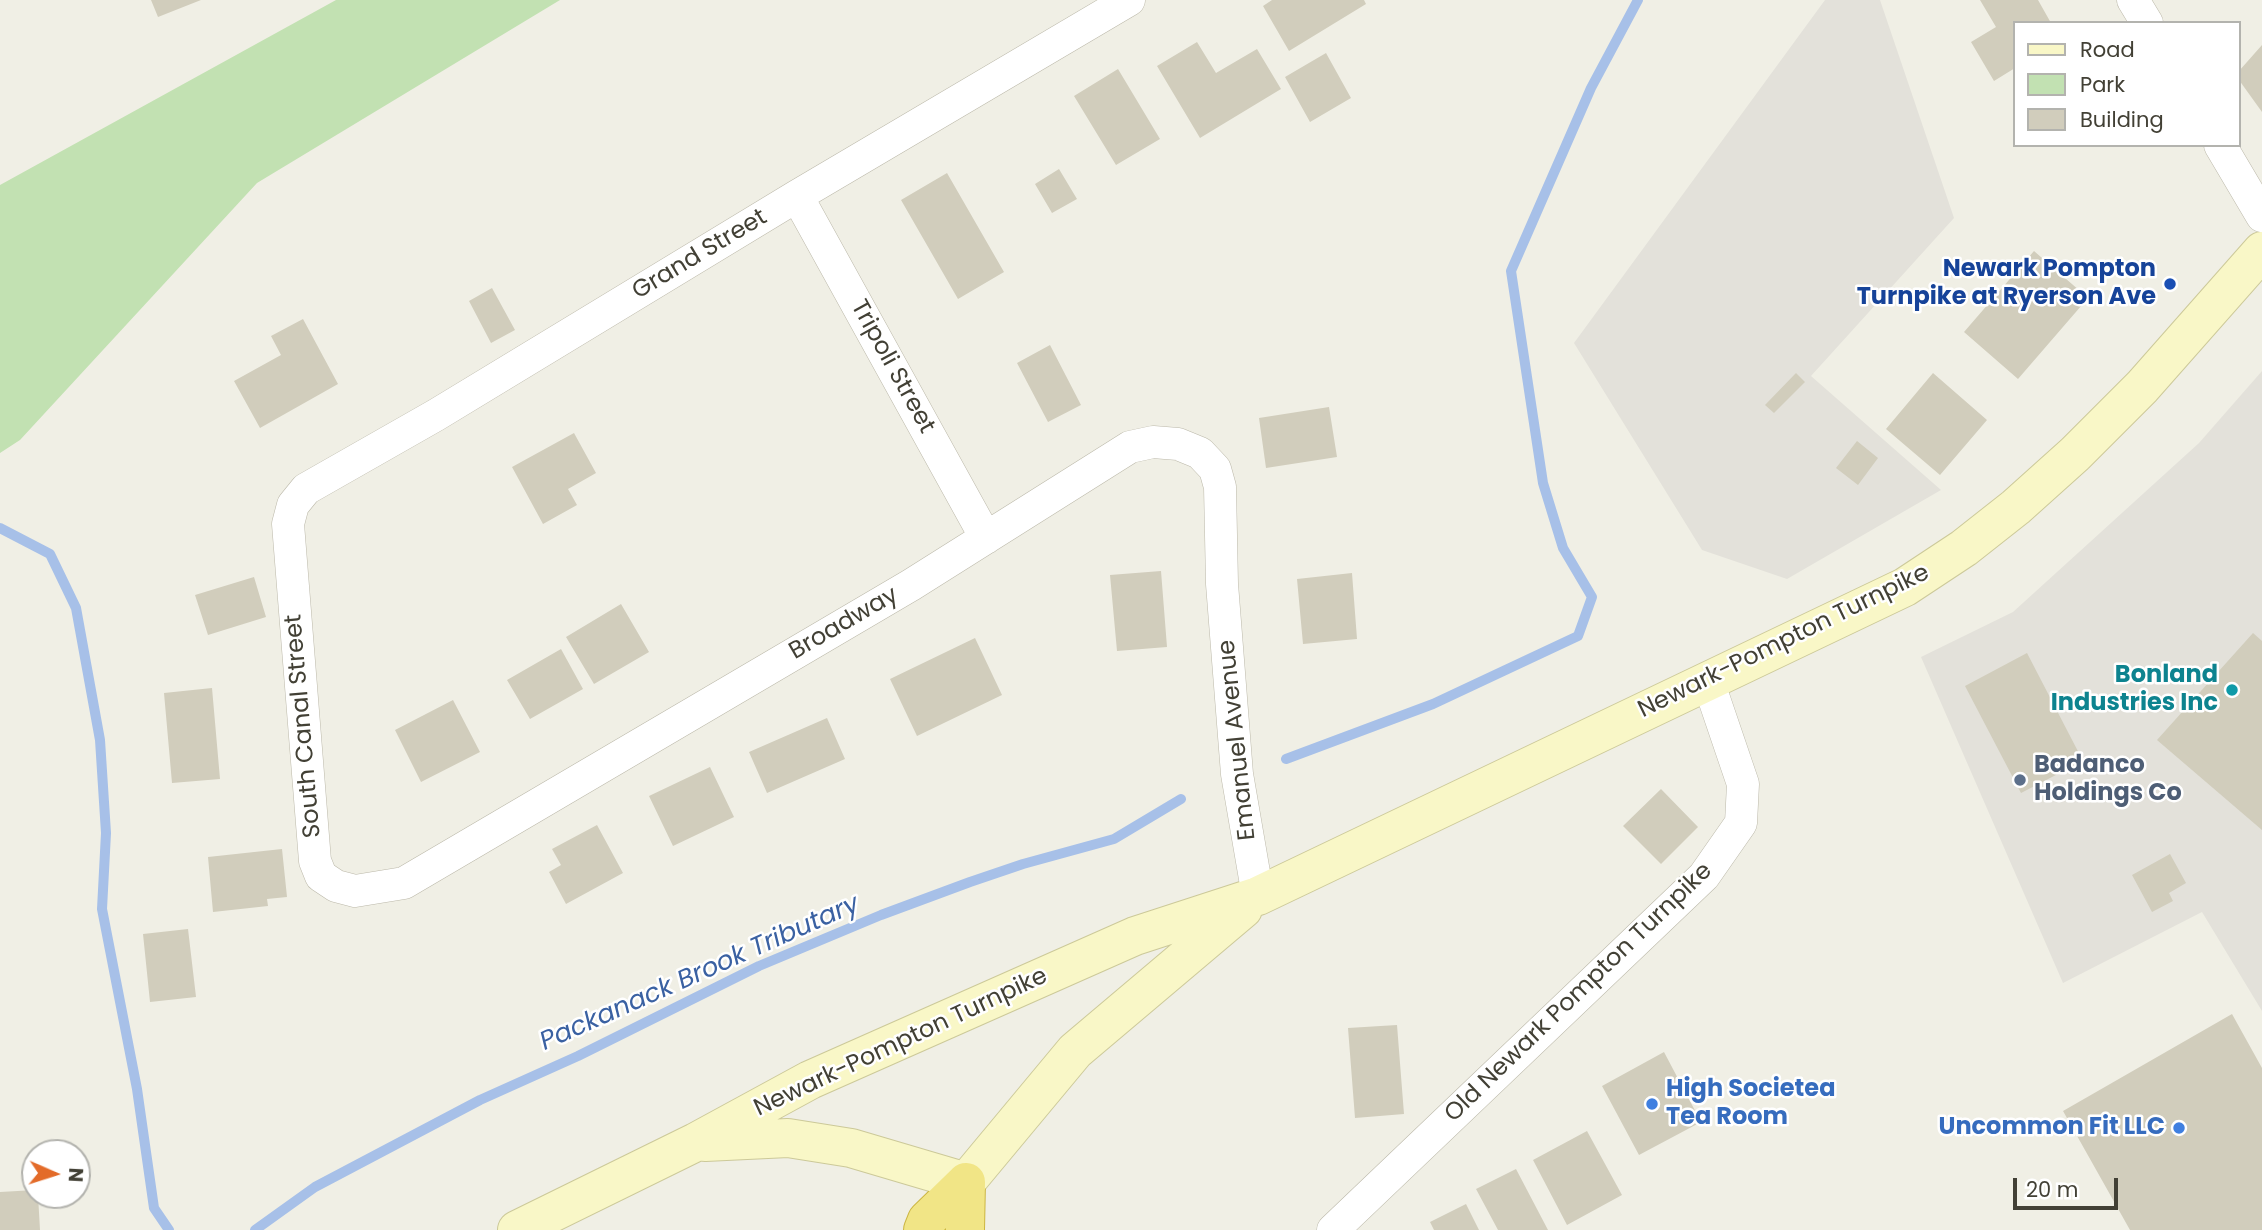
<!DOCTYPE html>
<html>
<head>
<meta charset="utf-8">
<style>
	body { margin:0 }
	#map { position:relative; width:2262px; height:1230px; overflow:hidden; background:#f0efe5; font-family:Poppins,sans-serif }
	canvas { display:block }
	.legend { position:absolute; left:2013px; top:21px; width:228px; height:126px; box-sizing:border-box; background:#fff; border:2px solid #b3b3ae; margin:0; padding:9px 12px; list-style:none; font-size:21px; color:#424035 }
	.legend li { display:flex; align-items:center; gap:14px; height:35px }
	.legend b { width:35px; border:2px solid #b3b3ae }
	.north { position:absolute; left:21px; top:1139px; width:70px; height:70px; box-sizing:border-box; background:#fff; border:2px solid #b3b3ae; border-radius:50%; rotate:93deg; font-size:19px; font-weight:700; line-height:28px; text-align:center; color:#424035 }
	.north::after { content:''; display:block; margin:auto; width:24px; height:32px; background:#e36b29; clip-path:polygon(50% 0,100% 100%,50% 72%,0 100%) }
	.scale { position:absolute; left:2013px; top:1178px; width:105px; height:32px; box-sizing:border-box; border:4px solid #424035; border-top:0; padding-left:9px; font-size:21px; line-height:24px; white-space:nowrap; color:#424035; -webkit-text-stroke:5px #fff; paint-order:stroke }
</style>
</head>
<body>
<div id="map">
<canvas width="2262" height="1230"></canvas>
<ul class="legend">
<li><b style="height:9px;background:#f9f7c7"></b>Road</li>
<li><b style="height:19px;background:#c2e1b2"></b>Park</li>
<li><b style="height:19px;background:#d1cdbc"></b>Building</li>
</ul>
<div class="north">N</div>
<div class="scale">20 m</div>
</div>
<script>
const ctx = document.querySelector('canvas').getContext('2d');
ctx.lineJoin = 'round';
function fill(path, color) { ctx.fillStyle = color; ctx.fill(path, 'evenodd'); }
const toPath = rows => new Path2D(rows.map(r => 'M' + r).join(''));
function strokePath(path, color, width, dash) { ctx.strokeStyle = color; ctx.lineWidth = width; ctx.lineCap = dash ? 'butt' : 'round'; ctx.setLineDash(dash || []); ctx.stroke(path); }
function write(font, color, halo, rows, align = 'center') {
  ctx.font = font + ' Poppins,sans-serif'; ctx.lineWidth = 5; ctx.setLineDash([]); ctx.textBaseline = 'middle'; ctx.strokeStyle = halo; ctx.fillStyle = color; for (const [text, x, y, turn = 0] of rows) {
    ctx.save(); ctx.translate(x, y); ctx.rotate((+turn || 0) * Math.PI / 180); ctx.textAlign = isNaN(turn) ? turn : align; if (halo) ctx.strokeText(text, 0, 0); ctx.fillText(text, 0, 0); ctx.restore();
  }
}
fill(toPath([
	[1825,0,1880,0,1954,218,1811,376,1941,490,1787,579,1702,550,1574,343],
	[2262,371,2262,1011,2202,912,2063,983,1921,657,2013,612,2199,443]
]), '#e3e1da');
fill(toPath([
	[336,0,560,0,257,183,20,440,0,453,0,185]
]), '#c2e1b2');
strokePath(toPath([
	[0,528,50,554,76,608,100,740,106,833,102,909,137,1089,154,1208,169,1230],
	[1286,759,1433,704,1578,636,1592,597,1563,548,1543,483,1511,271,1591,88,1638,0],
	[255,1230,315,1187,480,1100,578,1056,759,966,881,915,970,882,1023,864,1114,839,1181,799]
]), '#a7c0e8', 10);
fill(toPath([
	[151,0,201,0,158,17],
	[1272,0,1364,0,1366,4,1289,51,1263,6],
	[1980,0,2038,0,2051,23,2015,23,2015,68,1994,81,1971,42,1996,27],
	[1197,42,1216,73,1257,49,1281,89,1200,138,1157,66],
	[2262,45,2262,112,2239,80,2239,71],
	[1326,53,1351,98,1310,122,1285,77],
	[1118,69,1160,139,1116,165,1074,96],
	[1059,169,1077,199,1052,213,1035,184],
	[947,173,1004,272,958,299,901,200],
	[2034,251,2088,298,2018,379,1964,332],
	[492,288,515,330,491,343,469,301],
	[303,319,338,384,260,428,234,381,281,355,271,336],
	[1050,345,1081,405,1048,422,1017,363],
	[1796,373,1805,382,1774,413,1765,405],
	[1933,373,1987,420,1940,475,1886,429],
	[1329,407,1337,457,1266,468,1259,418],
	[574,433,596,473,568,489,577,505,543,524,512,467],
	[1857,441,1878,458,1858,485,1836,468],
	[1161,571,1167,647,1117,651,1110,575],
	[1352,573,1357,639,1303,644,1297,579],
	[254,577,266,617,208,635,195,595],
	[621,604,649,652,594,684,566,637],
	[2253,633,2262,641,2262,830,2157,740],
	[975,638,1002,695,917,736,890,679],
	[561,649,583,689,530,719,507,680],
	[2027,653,2083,761,2021,793,1965,686],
	[212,688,220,779,172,783,164,693],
	[453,700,480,752,421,782,395,730],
	[827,718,845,759,767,793,749,752],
	[710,767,734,817,673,846,649,796],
	[1661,789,1698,827,1661,864,1623,826],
	[597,825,623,873,566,904,549,872,561,865,552,849],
	[282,849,287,897,267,899,268,906,213,912,208,857],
	[2170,854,2186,883,2169,893,2173,901,2152,912,2132,875],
	[188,929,196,997,150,1002,143,934],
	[2232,1014,2262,1068,2262,1230,2130,1230,2063,1111],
	[1397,1025,1404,1114,1355,1118,1348,1028],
	[1664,1052,1701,1122,1639,1155,1602,1086],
	[1587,1131,1622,1195,1567,1225,1533,1160],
	[1516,1169,1548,1230,1498,1230,1476,1189],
	[35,1190,35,1195,38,1195,40,1230,0,1230,0,1192],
	[1466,1204,1479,1230,1434,1230,1430,1222]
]), '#d1cdbc');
const minor = toPath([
	[1129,0,797,196,436,415,306,489,293,505,288,524,315,861,321,876,336,886,355,891,404,883,911,585,1130,447,1153,442,1178,444,1200,453,1215,469,1220,487,1222,584,1237,774,1258,896],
	[2133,0,2147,23],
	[2220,145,2262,216],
	[797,196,986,538],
	[1333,1230,1704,876,1741,823,1743,784,1708,681]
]);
const secondary = toPath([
	[705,1142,788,1138,851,1148,966,1182,1075,1051,1243,909],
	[517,1230,696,1142,810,1080,1135,936,1258,896,1905,587,1964,548,2016,507,2075,454,2142,387,2262,251]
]);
const trunk = toPath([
	[923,1230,927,1220,966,1182],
	[965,1230,966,1182]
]);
strokePath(minor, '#bbb8a9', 33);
strokePath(secondary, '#ccc999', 40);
strokePath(trunk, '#ccb643', 40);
strokePath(minor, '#fff', 32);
strokePath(secondary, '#f9f7c7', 38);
strokePath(trunk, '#f1e586', 38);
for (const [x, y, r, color] of [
	[2170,284,7,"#1a4fb4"],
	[2232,690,7,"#0f9aa8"],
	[2020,780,7,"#5c6f8a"],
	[1652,1104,7,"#3f7fe0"],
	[2179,1128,7,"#3f7fe0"]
]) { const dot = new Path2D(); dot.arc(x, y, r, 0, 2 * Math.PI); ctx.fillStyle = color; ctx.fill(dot); strokePath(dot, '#fff', 2.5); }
write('24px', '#424035', '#fff', [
	["Grand Street",700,255,-31],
	["Tripoli Street",892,367,61],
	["Broadway",844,624,-30],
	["Newark-Pompton Turnpike",1784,642,-26],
	["South Canal Street",304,726,-95],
	["Emanuel Avenue",1238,740,-96],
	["Old Newark Pompton Turnpike",1579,993,-44],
	["Newark-Pompton Turnpike",901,1043,-25]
]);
write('bold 24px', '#164399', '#fff', [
	["Newark Pompton",2156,270],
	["Turnpike at Ryerson Ave",2156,298]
], 'right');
write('bold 24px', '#0d838f', '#fff', [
	["Bonland",2218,676],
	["Industries Inc",2218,704]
], 'right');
write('bold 24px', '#4e5e75', '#fff', [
	["Badanco",2034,766],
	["Holdings Co",2034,794]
], 'left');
write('bold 24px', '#366cbe', '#fff', [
	["High Societea",1666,1090],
	["Tea Room",1666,1118],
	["Uncommon Fit LLC",2165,1128,"right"]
], 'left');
write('italic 26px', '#3a61a2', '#fff', [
	["Packanack Brook Tributary",700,974,-24]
]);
</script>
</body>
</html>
